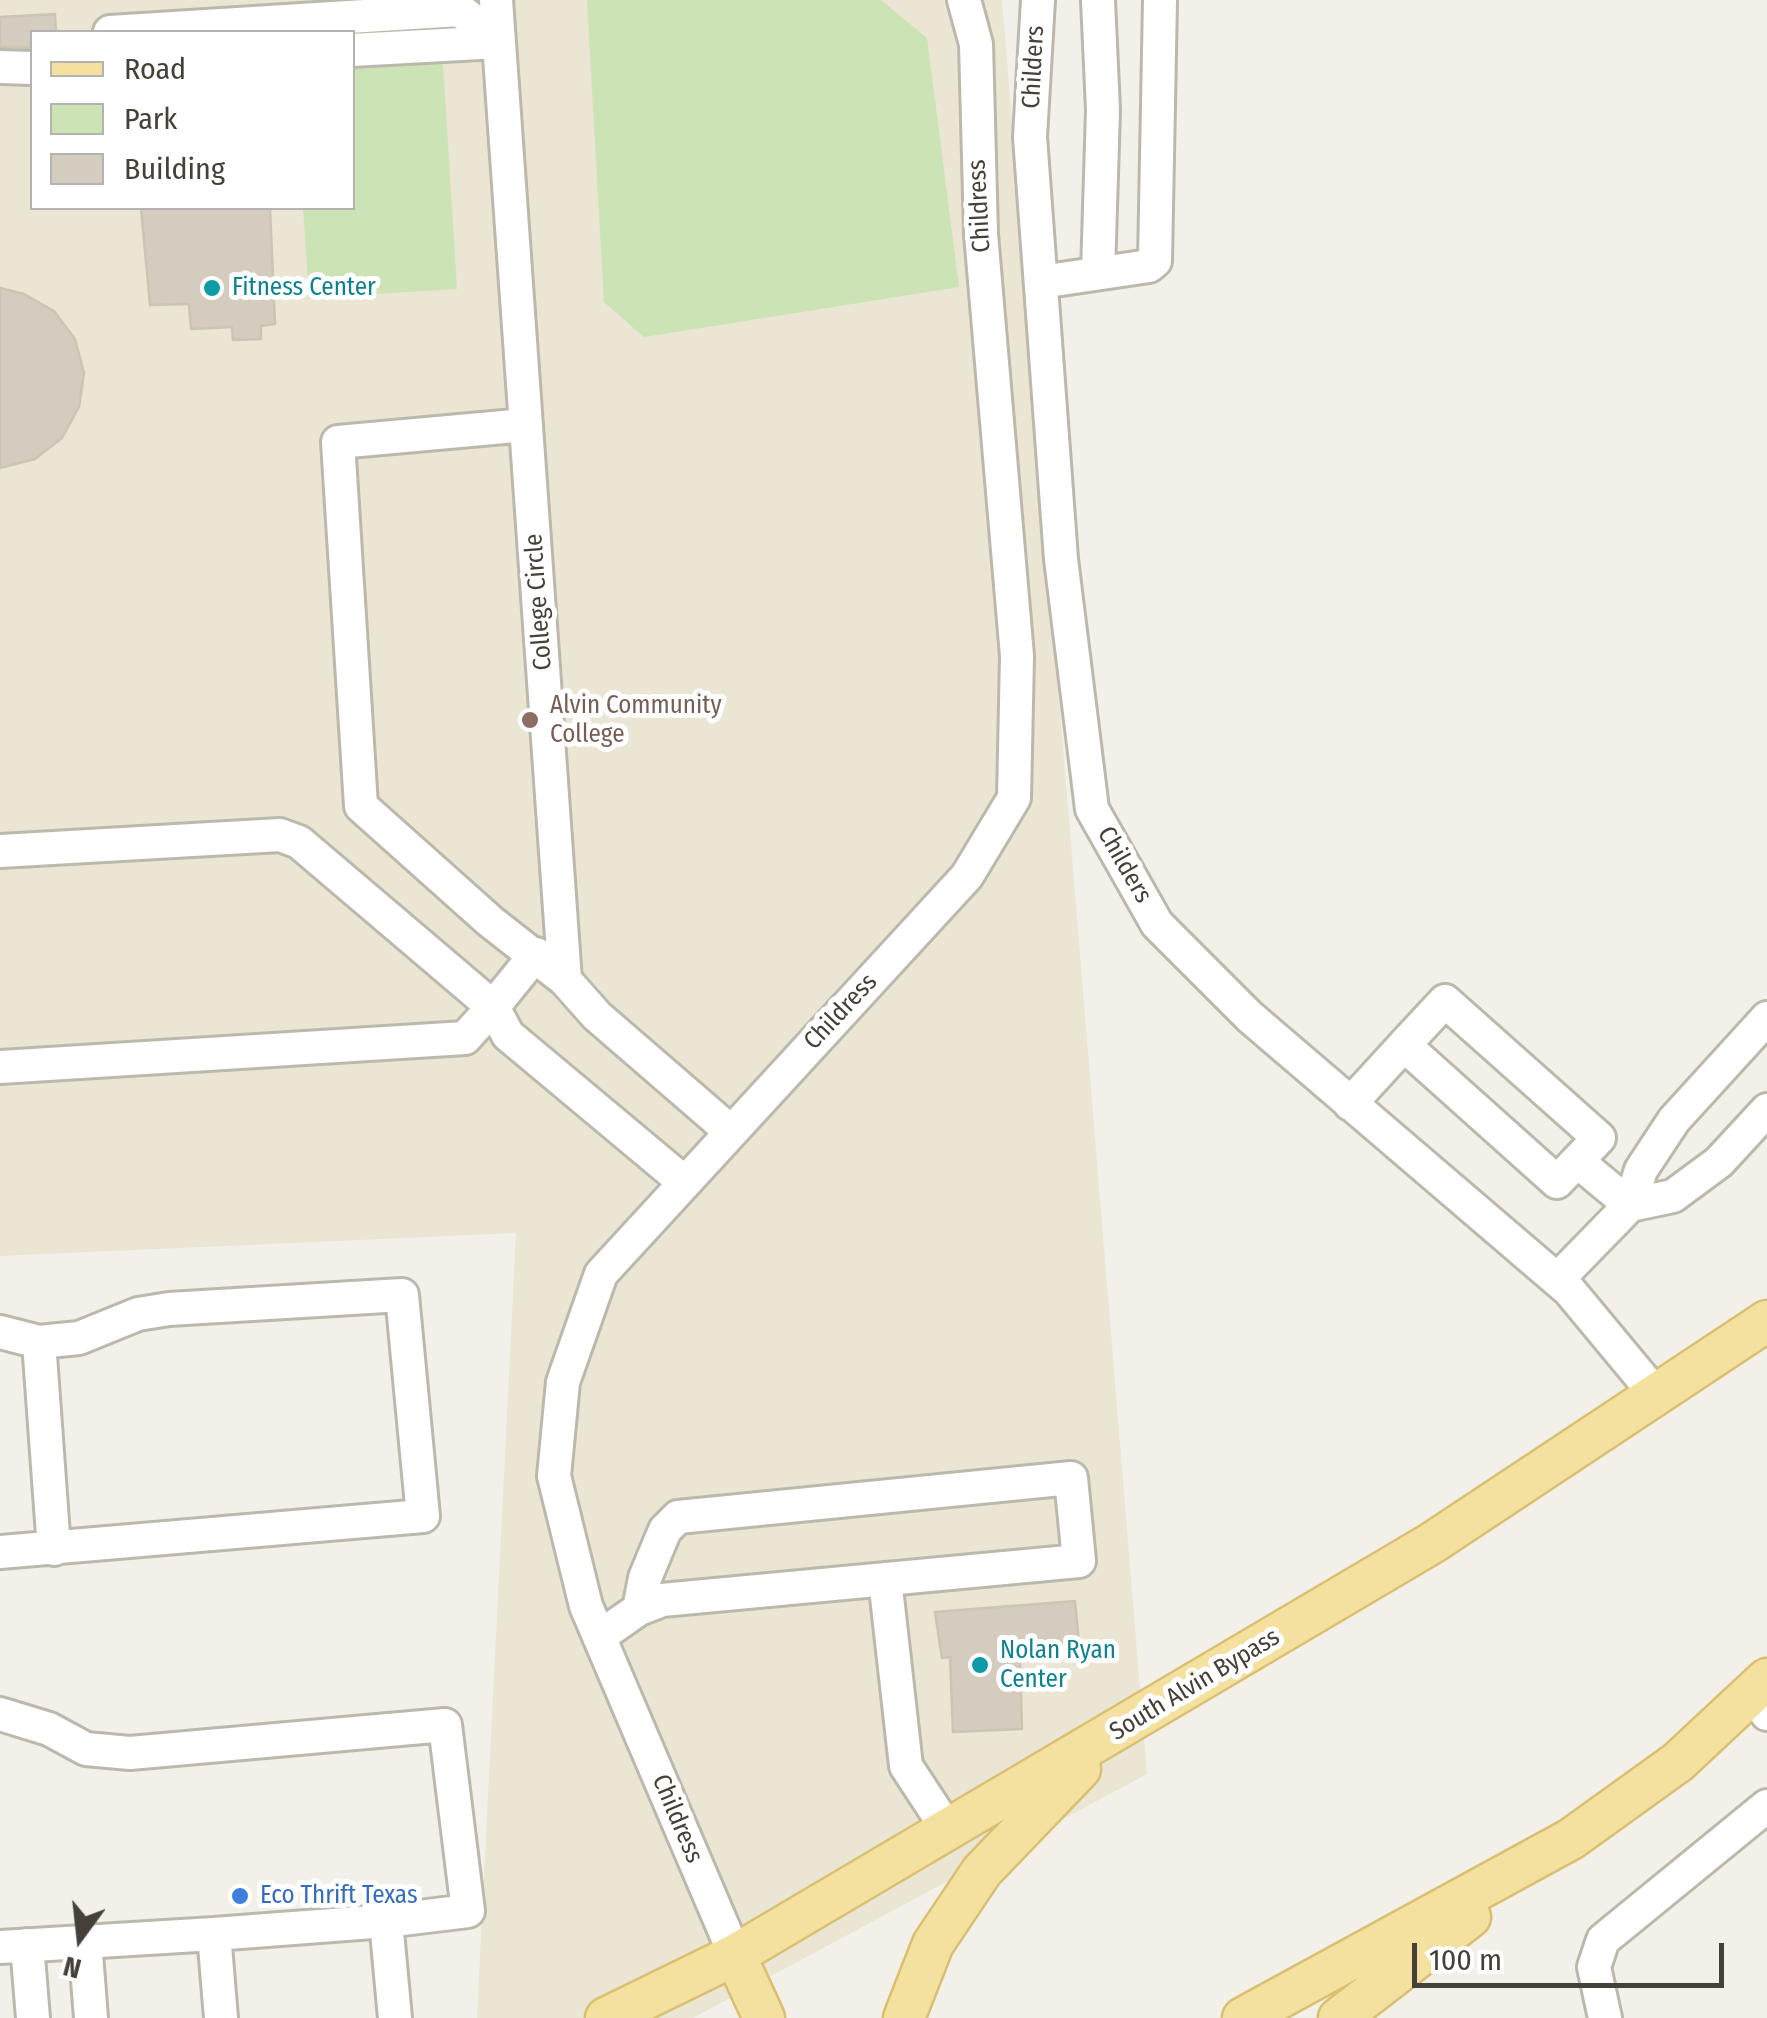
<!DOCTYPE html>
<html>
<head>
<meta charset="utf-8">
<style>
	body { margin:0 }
	#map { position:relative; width:1767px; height:2018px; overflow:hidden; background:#f3f0e9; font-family:"Fira Sans Condensed",sans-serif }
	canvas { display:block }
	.legend { position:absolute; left:30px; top:30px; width:325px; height:180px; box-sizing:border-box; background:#fff; border:2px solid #b5b3af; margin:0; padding:12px 18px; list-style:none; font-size:30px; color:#464138 }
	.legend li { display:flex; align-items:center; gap:20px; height:50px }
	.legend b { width:50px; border:2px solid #b5b3af }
	.north { position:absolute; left:30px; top:1888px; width:100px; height:100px; -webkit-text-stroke:8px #fff; paint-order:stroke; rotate:195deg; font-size:28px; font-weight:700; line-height:40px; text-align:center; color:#464138 }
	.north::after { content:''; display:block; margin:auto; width:35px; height:45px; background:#464138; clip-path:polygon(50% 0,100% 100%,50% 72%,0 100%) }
	.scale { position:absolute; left:1412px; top:1943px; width:312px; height:45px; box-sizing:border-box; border:5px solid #464138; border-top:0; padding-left:12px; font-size:30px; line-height:35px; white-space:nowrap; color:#464138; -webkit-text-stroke:8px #fff; paint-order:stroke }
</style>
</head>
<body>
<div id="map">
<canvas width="1767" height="2018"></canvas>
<ul class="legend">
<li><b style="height:12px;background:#f5e19f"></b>Road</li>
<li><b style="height:28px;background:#cce3b5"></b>Park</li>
<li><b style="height:28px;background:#d3ccbf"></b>Building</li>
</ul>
<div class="north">N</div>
<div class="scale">100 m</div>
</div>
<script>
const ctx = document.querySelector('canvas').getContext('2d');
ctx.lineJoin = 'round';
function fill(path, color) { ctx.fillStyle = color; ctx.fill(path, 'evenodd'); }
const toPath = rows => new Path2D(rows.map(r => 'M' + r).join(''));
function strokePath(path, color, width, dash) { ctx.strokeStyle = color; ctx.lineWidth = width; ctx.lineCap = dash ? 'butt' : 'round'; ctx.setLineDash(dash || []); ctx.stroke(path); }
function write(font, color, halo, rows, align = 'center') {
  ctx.font = font + ' "Fira Sans Condensed",sans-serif'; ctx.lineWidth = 10; ctx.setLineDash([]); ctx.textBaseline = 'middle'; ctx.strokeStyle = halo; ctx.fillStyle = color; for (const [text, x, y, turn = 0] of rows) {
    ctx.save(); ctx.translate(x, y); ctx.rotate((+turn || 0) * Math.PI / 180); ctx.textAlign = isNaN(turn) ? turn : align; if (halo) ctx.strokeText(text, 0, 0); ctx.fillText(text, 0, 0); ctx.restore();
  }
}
fill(toPath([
	[0,0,1002,0,1147,1774,693,2018,477,2018,516,1233,0,1256],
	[32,32,352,32,352,208,32,208]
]), '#ebe5d4');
fill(toPath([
	[587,0,881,0,927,38,959,287,644,337,604,302],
	[443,63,457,289,309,298,303,208,352,208,353,69]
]), '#cce3b5');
const building = toPath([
	[55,14,56,32,32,32,32,48,0,47,0,17,55,14],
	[141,208,270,208,275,324,261,326,261,339,233,340,232,327,191,329,189,304,150,305,141,208],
	[0,288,24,294,54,311,75,339,84,373,79,407,62,438,35,459,0,468,0,288],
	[1075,1601,1080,1653,1020,1656,1022,1729,953,1732,950,1657,942,1658,935,1612,1075,1601]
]);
fill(building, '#d3ccbf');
strokePath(building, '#cec4b3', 2.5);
const minor = toPath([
	[496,0,565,980,597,1016,730,1131],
	[1038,0,1030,137,1061,559,1092,809,1157,924,1250,1017,1569,1290,1657,1396],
	[1098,0,1103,110,1098,273],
	[110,32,460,10,471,19,481,43],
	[352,50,498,42],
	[0,67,32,68],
	[1041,282,1149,266,1155,261,1160,0],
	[526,425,338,442,361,806,491,922,565,980],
	[0,851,280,835,299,842,493,1007,536,954],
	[0,1067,465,1038,493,1007,508,1035,684,1182],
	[1350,1104,1404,1045],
	[1577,1161,1599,1138,1445,1001,1404,1045,1557,1182,1577,1161,1630,1205],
	[1630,1205,1673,1196,1719,1162,1767,1110],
	[1557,1280,1630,1205,1641,1170,1674,1120,1767,1018],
	[0,1332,39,1342,79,1338,138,1314,169,1309,402,1295,423,1516,0,1552],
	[39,1342,54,1549],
	[885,1579,906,1766,948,1830],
	[599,1637,639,1609,645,1578,665,1530,678,1517,1071,1478,1079,1561,662,1600,639,1609],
	[1754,1693,1767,1714],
	[0,1714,49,1729,86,1749,130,1753,445,1725,468,1911,386,1921,395,2018],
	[214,1934,386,1921],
	[85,1941,91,2018],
	[27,1945,33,2018],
	[0,1947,214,1934,221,2018],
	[735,1955,586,1606,554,1476,563,1382,601,1274,967,876,1014,798,1017,656,981,234,976,44,964,0],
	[1605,2018,1594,1967,1603,1940,1767,1806]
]);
const major = toPath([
	[735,1955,764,2018],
	[606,2018,735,1955,1432,1543,1767,1321],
	[904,2018,933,1944,982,1871,1080,1769],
	[1243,2018,1571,1839,1678,1762,1767,1679],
	[1339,2018,1470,1917]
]);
strokePath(minor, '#bdb8ac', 38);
strokePath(major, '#d9bf70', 45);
strokePath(minor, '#fff', 32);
strokePath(major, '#f5e19f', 40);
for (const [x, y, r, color] of [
	[212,288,10,"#0f9aa8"],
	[530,720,10,"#8d6e63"],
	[980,1665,10,"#0f9aa8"],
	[240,1896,10,"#3f7fe0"]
]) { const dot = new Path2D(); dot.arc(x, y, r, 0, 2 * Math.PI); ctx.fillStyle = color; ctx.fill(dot); strokePath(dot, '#fff', 4); }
write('25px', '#464138', '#fff', [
	["Childers",1034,67,-87],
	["Childress",980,206,-93],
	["College Circle",539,602,-94],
	["Childers",1124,865,60],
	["Childress",841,1012,-47],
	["South Alvin Bypass",1195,1685,-31],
	["Childress",677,1819,67]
]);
write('25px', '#0d838f', '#fff', [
	["Fitness Center",232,288],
	["Nolan Ryan",1000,1651],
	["Center",1000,1680]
], 'left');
write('25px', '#785e54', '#fff', [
	["Alvin Community",550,706],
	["College",550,735]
], 'left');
write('25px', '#366cbe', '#fff', [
	["Eco Thrift Texas",260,1896]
], 'left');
</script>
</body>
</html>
